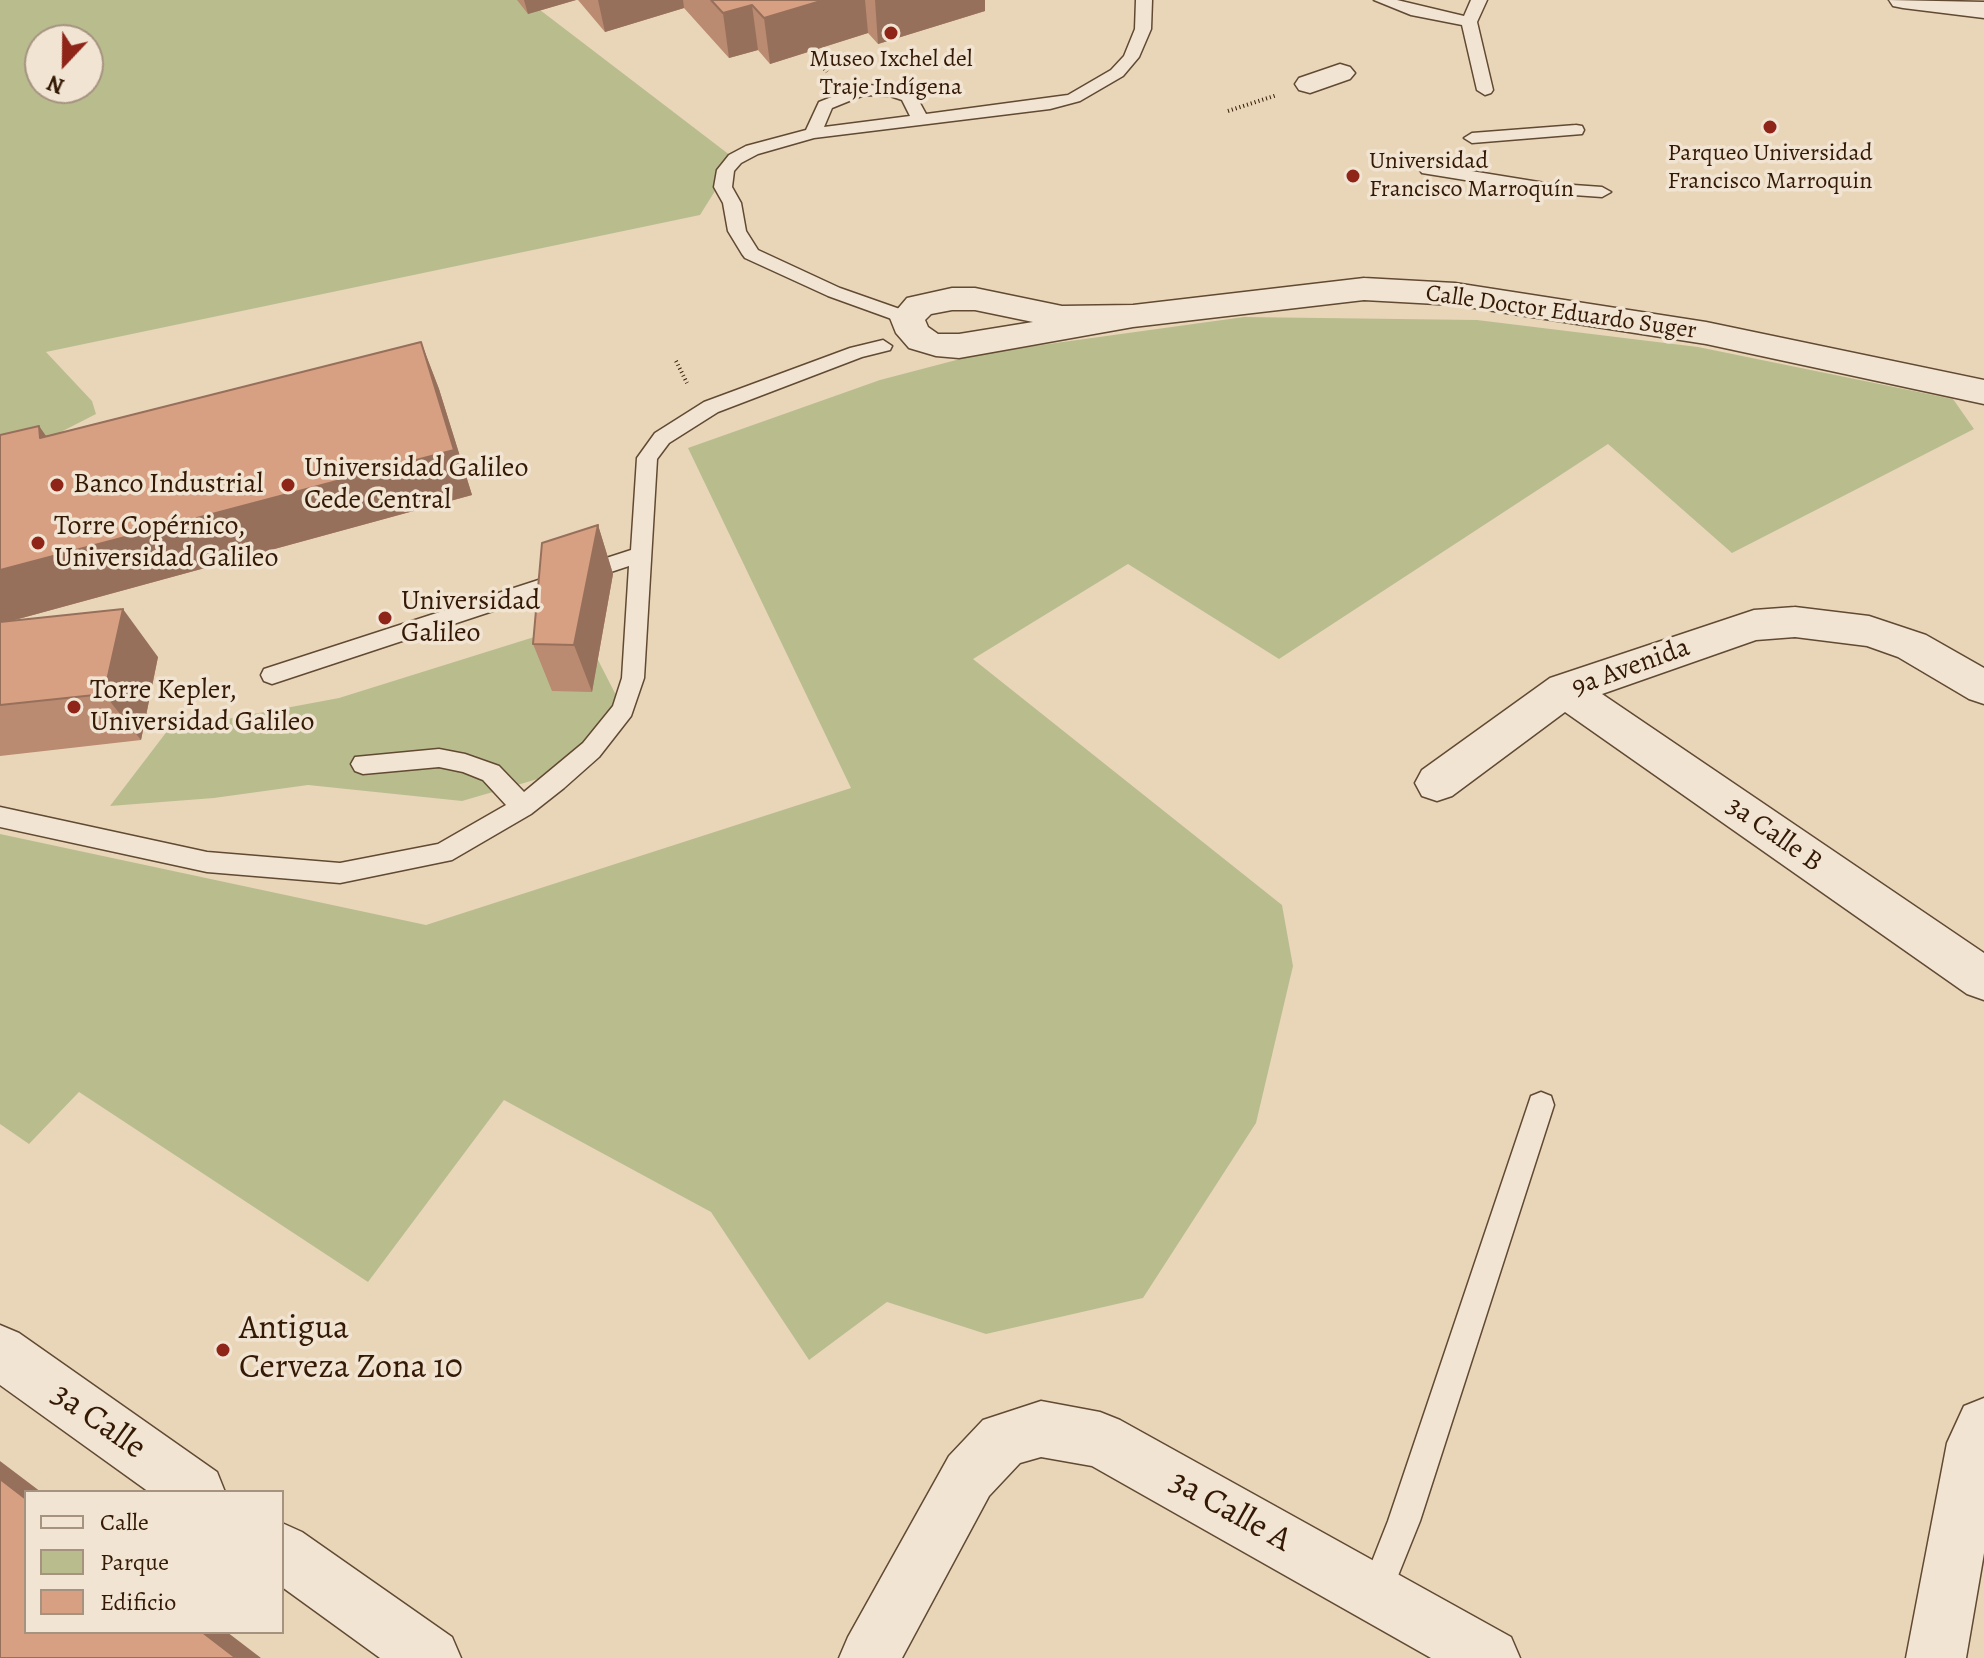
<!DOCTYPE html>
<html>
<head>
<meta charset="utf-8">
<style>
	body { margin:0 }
	#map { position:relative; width:1984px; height:1658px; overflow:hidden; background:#e9d6b9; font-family:Alegreya,serif }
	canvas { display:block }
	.legend { position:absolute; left:24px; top:1490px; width:260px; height:144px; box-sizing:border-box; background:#f1e4d2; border:2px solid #a59380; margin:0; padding:10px 14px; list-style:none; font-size:24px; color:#341a05 }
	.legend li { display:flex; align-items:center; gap:16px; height:40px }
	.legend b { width:40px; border:2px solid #a59380 }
	.north { position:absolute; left:24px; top:24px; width:80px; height:80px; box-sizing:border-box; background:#f1e4d2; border:2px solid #a59380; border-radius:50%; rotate:202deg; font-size:22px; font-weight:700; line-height:32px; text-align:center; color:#341a05 }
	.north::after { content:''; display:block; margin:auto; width:28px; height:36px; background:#8f2418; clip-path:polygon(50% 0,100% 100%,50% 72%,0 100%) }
</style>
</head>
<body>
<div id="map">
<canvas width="1984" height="1658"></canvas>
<ul class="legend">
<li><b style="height:10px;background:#f1e4d2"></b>Calle</li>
<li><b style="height:22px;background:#b9bd8e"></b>Parque</li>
<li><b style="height:22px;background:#d8a083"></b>Edificio</li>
</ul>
<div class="north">N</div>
</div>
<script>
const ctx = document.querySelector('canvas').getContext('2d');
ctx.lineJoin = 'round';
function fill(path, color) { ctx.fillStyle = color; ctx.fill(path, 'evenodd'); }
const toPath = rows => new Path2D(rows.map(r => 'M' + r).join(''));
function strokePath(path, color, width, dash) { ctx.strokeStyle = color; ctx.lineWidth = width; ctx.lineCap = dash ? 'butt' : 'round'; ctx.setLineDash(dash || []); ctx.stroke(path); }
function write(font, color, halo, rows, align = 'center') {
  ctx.font = font + ' Alegreya,serif'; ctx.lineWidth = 7; ctx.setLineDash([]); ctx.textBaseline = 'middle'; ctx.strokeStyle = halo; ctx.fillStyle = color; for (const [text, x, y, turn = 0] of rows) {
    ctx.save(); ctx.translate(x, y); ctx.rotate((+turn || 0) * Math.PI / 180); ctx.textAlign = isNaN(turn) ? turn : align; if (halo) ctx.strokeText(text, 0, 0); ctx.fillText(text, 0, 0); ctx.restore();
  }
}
fill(toPath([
	[0,0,527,0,735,159,700,215,46,352,92,401,96,414,55,435,0,473],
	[40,40,88,40,88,88,40,88],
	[1244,317,1477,320,1698,347,1953,399,1974,429,1732,553,1608,444,1279,659,1128,564,973,659,1282,905,1293,966,1256,1123,1143,1298,986,1334,887,1302,809,1360,711,1212,504,1100,368,1282,79,1092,29,1144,0,1124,0,834,426,925,851,788,688,448,880,380,983,353],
	[579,623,618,699,596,734,548,776,462,801,308,785,214,798,110,806,168,730,339,698]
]), '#b9bd8e');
const lane = toPath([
	[1136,0,1152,0,1151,29,1139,57,1123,76,1080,101,1050,109,814,138,758,154,741,163,734,171,732,187,741,203,746,231,758,250,840,288,914,314,916,318,914,322,900,322,828,296,745,258,742,254,728,231,723,203,714,187,717,170,729,155,746,146,806,130,819,102,862,85,892,86,915,94,926,114,1068,95,1111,70,1124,56,1135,29,1136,0],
	[864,95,890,96,902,100,910,116,824,127,832,108,864,95],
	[1374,0,1397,0,1464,16,1471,0,1487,0,1477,22,1493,90,1491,93,1485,95,1477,90,1462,25,1411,15,1374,0],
	[1576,125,1582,126,1584,130,1582,134,1472,143,1464,138,1472,133,1576,125],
	[1428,164,1545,183,1602,187,1611,192,1602,197,1545,193,1422,173,1419,169,1428,164],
	[883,340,892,346,890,350,862,357,718,412,669,443,657,459,644,678,631,716,599,757,564,788,531,814,452,860,340,883,207,872,0,827,0,807,207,852,340,863,438,844,506,805,483,780,463,772,439,767,363,774,355,771,351,764,355,757,439,749,465,754,499,766,524,792,583,743,613,706,622,678,629,566,272,684,264,681,261,675,264,669,631,550,637,458,655,433,704,402,850,348,883,340],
	[1541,1092,1551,1096,1554,1105,1420,1521,1387,1603,1376,1608,1365,1603,1360,1592,1388,1521,1528,1105,1531,1096,1541,1092]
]);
const street = toPath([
	[1889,0,1984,2,1984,18,1903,8,1893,6,1889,0],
	[1340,64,1350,67,1355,73,1350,79,1310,93,1299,90,1295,84,1299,78,1340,64],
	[1364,278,1455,283,1706,322,1984,380,1984,404,1706,344,1455,305,1364,300,1133,327,959,358,936,356,909,348,896,333,890,318,907,298,952,288,975,288,1062,306,1133,305,1364,278],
	[952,310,975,310,1033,322,959,334,938,334,928,327,925,320,931,314,952,310],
	[1795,607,1869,616,1926,635,1984,668,1984,704,1969,699,1898,657,1867,646,1795,637,1756,640,1602,694,1984,953,1984,1000,1967,994,1565,712,1452,796,1437,801,1422,796,1415,783,1422,770,1550,678,1754,610,1795,607],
	[0,1325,19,1333,217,1472,225,1492,149,1492,0,1385,0,1325],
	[1984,1398,1984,1553,1966,1658,1906,1658,1947,1443,1964,1406,1984,1398],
	[1041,1401,1100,1412,1120,1420,1511,1637,1520,1658,1431,1658,1092,1466,1041,1457,1020,1463,989,1496,902,1658,839,1658,848,1637,949,1456,983,1420,1041,1401],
	[282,1523,302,1532,452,1637,461,1658,380,1658,282,1587,282,1523]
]);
strokePath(lane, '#614932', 3);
strokePath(street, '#614932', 3);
strokePath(toPath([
	[812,53,827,72],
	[1228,111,1277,95],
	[676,361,687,383]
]), '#341a05', 4, [1, 3]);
fill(lane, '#f1e4d2');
fill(street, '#f1e4d2');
fill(toPath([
	[517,0,576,0,528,14],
	[578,0,985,0,985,11,878,44,868,33,770,64,758,50,729,58,684,8,605,32],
	[421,342,439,389,472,495,11,621,158,657,141,740,0,756,0,435,39,426,46,436],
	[598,525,613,574,592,692,552,691,533,644]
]), '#ba8a71');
fill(toPath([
	[524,0,576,0,528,14],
	[598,0,683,0,684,8,605,32],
	[824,0,865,0,868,33,770,64,764,18],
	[875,0,985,0,985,11,878,44],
	[752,5,758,50,729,58,723,13],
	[421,342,439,389,472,495,0,624,0,570],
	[39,426,71,472,40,438],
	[598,525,613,574,592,692,574,645],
	[123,609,158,657,141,740,104,694],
	[0,1461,41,1492,26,1492,26,1499,0,1479],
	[202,1632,227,1632,261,1658,236,1658]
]), '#97705c');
const building = toPath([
	[711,0,824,0,764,18,752,5,723,13,711,0],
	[421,342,454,450,0,570,0,435,39,426,40,438,421,342],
	[598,525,574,645,533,644,542,543,598,525],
	[123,609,104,694,0,705,0,622,123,609],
	[0,1479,26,1499,26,1632,202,1632,236,1658,0,1658,0,1479]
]);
fill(building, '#d8a083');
strokePath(building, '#97705c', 2);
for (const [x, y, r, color] of [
	[891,33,8,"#8f2418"],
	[1770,127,8,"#8f2418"],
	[1353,176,8,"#8f2418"],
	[57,485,8,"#8f2418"],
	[288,485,8,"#8f2418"],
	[38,543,8,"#8f2418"],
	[385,618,8,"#8f2418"],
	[74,707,8,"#8f2418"],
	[223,1350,8,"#8f2418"]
]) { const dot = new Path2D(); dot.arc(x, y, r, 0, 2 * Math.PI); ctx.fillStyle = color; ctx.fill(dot); strokePath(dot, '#f1e4d2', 3); }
write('24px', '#341a05', '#f1e4d2', [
	["Museo Ixchel del",891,60],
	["Traje Indígena",891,88],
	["Parqueo Universidad",1770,154],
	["Francisco Marroquin",1770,182],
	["Universidad",1369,162,"left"],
	["Francisco Marroquín",1369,190,"left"]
]);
write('24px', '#341a05', '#f1e4d2', [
	["Calle Doctor Eduardo Suger",1561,313,8]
]);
write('28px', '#341a05', '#f1e4d2', [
	["Universidad Galileo",304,469],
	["Cede Central",304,501],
	["Banco Industrial",73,485],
	["Torre Copérnico,",54,527],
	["Universidad Galileo",54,559],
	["Universidad",401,602],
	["Galileo",401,634],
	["Torre Kepler,",90,691],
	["Universidad Galileo",90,723]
], 'left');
write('28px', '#341a05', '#f1e4d2', [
	["9a Avenida",1631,668,-20],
	["3a Calle B",1774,835,35]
]);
write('34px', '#341a05', '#f1e4d2', [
	["Antigua",239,1330],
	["Cerveza Zona 10",239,1369]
], 'left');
write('34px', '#341a05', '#f1e4d2', [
	["3a Calle",98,1422,35],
	["3a Calle A",1230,1512,29]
]);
</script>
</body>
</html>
